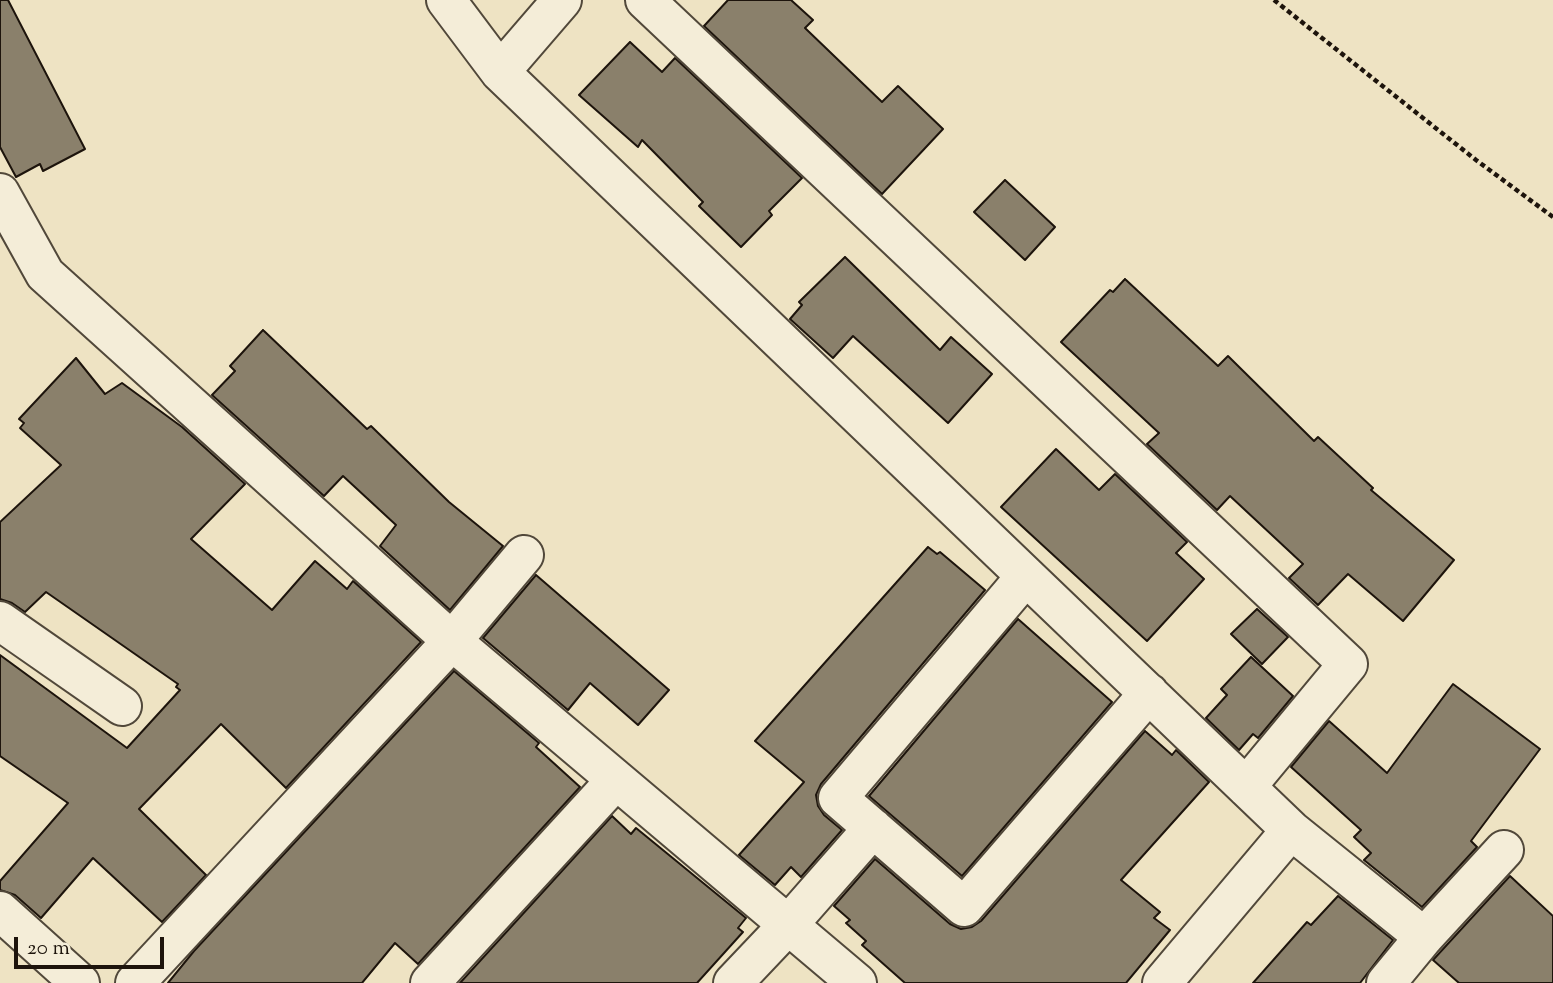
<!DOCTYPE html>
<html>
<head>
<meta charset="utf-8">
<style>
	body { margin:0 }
	#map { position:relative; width:1553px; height:983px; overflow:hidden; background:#eee3c3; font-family:"Sorts Mill Goudy",serif }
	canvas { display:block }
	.scale { position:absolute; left:14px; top:937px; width:150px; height:32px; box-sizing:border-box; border:4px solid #1d140c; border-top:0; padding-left:9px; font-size:21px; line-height:24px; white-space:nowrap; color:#1d140c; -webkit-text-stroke:5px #f4edd8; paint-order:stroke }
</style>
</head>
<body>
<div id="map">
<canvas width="1553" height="983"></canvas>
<div class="scale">20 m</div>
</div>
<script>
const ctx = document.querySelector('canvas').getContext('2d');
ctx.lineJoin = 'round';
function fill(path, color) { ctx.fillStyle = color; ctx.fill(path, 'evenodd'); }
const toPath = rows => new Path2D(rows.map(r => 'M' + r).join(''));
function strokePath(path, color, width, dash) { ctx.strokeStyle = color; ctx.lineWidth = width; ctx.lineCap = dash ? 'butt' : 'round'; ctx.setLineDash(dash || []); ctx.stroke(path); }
const building = toPath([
	[0,0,8,0,85,149,43,171,40,164,16,177,0,147,0,0],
	[728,0,791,0,813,20,805,28,882,102,898,86,943,129,882,194,704,26,728,0],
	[630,42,662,72,675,58,802,178,769,211,772,215,741,247,699,206,703,202,642,140,638,147,579,95,630,42],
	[1005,180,1055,227,1025,260,974,212,1005,180],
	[845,257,940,350,951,337,992,374,948,423,853,336,833,358,790,319,802,305,799,302,845,257],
	[1125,279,1218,366,1228,356,1314,441,1318,437,1373,488,1371,490,1454,560,1403,621,1348,574,1318,605,1289,578,1303,564,1230,496,1217,510,1147,444,1159,433,1061,342,1110,290,1113,292,1125,279],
	[263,330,367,429,371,426,449,502,503,546,450,610,380,546,396,525,343,476,324,496,212,395,235,371,230,366,263,330],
	[76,358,105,394,122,383,182,427,245,484,191,539,272,610,315,561,347,589,353,581,421,642,286,788,221,724,139,809,206,875,162,922,93,858,41,918,15,895,0,890,0,881,68,803,0,756,0,655,127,748,180,690,176,687,178,684,46,592,25,612,12,603,0,599,0,522,61,465,20,428,24,423,19,419,76,358],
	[1056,449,1099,490,1115,474,1187,542,1176,553,1204,579,1147,641,1001,507,1056,449],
	[928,547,937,554,940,552,985,590,821,784,816,795,818,806,824,815,842,830,801,877,791,867,775,885,739,855,804,782,755,741,928,547],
	[536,575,669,690,638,725,590,683,568,710,483,638,536,575],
	[1257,609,1288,637,1262,664,1231,634,1257,609],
	[1018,619,1112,702,962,876,869,796,1018,619],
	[1251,657,1293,696,1258,738,1253,734,1239,750,1206,718,1227,695,1221,689,1251,657],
	[454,671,539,743,536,747,580,787,418,964,395,943,362,983,168,983,194,951,454,671],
	[1453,684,1540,749,1471,841,1477,847,1422,907,1364,860,1371,853,1354,837,1361,830,1291,767,1329,721,1387,773,1453,684],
	[1145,731,1172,755,1176,750,1209,782,1121,880,1160,912,1154,918,1170,930,1126,983,905,983,862,945,866,941,846,923,850,920,834,906,875,859,950,924,961,929,972,927,981,921,1145,731],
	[612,816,631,834,636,828,746,918,738,928,743,932,697,983,460,983,612,816],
	[1510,876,1553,916,1553,983,1459,983,1433,960,1510,876],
	[1338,896,1393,940,1360,983,1253,983,1307,922,1311,925,1338,896]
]);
fill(building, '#8a806b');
strokePath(building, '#1d140c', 2);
const minor = toPath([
	[446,0,500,72,1291,830,1424,937],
	[645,0,1348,664,1246,787],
	[500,72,562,0],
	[0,193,45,274,452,641,857,983],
	[1026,576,838,798,964,907,1149,693],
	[0,621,122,706],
	[0,911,80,983],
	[135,983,452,641,524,555],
	[430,983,616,780],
	[733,983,788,925,873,828],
	[1162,983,1291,830],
	[1386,983,1424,937,1504,850]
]);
strokePath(minor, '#51483a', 42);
strokePath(toPath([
	[1274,0,1476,160,1553,217]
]), '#1d140c', 4.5, [5, 3.5]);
strokePath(minor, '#f4edd8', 38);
</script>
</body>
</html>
